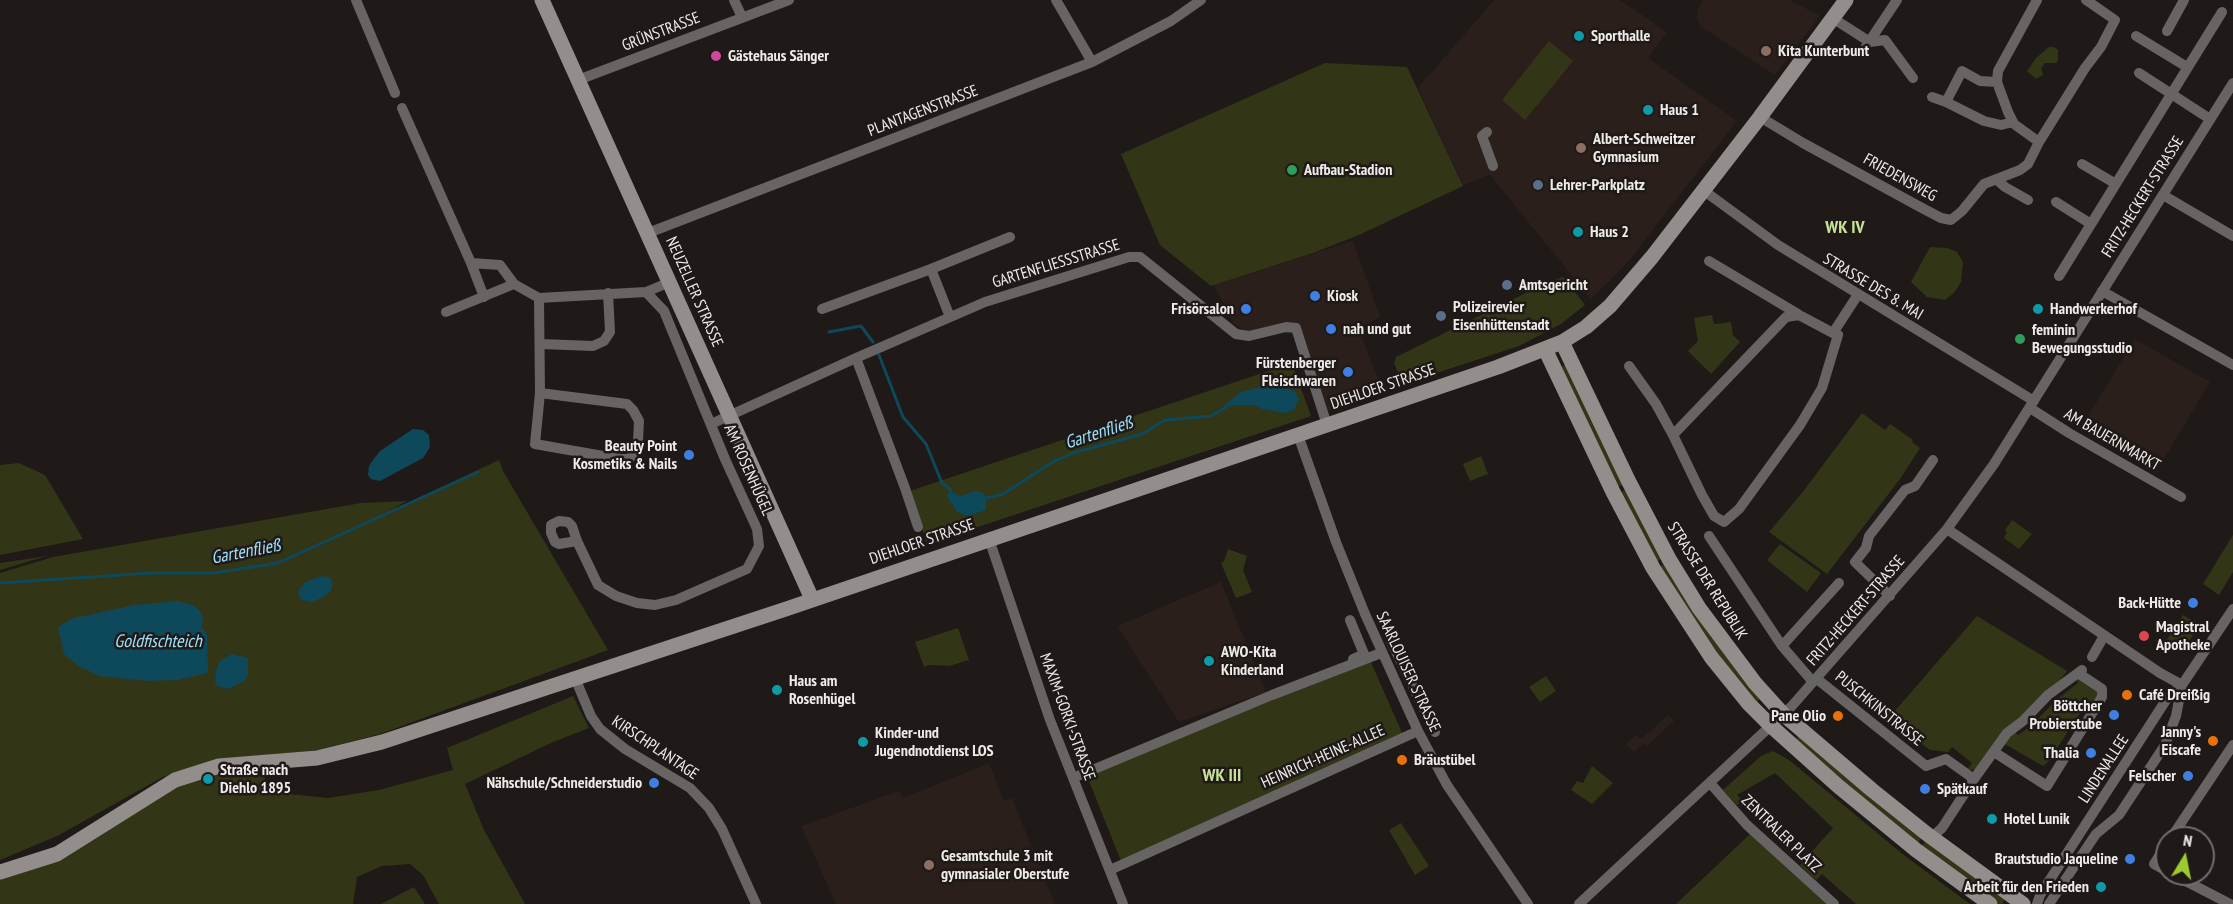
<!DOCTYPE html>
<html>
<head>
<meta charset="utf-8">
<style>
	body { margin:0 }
	#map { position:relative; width:2233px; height:904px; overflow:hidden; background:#1f1a18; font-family:"PT Sans Narrow",sans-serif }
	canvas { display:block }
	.north { position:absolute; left:2155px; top:826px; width:60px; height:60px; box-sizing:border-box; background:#1f1a18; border:2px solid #726e6c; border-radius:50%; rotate:10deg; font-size:16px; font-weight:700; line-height:24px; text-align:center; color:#efebe9 }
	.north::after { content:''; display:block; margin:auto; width:21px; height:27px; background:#9eca2e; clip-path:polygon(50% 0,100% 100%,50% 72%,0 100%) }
</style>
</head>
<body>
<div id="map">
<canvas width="2233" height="904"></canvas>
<div class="north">N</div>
</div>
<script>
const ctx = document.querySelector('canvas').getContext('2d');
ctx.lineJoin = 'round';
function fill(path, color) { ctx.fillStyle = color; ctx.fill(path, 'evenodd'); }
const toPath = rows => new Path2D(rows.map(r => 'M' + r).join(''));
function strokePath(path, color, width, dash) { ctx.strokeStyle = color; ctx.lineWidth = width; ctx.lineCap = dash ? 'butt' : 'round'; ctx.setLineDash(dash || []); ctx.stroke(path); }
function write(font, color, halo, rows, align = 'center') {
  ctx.font = font + ' "PT Sans Narrow",sans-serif'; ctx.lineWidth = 5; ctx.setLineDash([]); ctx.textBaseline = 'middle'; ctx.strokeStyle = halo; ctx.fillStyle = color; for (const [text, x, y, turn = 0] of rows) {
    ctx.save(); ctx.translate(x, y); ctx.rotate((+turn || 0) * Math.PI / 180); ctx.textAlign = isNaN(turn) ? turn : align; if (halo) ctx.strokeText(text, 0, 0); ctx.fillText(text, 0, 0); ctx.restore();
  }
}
fill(toPath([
	[1494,0,1620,0,1667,32,1648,58,1737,121,1628,262,1591,299,1490,175,1463,185,1418,88],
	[1703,0,1790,0,1820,16,1775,75,1700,26,1697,18,1698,10],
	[1353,241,1380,317,1359,329,1380,385,1328,411,1303,333,1286,323,1248,332,1234,324,1214,285],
	[2135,339,2210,382,2164,459,2088,416],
	[1221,582,1266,692,1179,722,1117,626],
	[1668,715,1674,721,1647,746,1644,743,1634,752,1626,744,1636,735,1641,739],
	[989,763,1004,801,1012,798,1055,904,836,904,801,826,896,792,901,793,904,798]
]), '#2a1f1a');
fill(toPath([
	[1549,41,1573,61,1525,120,1502,100],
	[2049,47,2054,47,2058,50,2058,60,2056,63,2045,63,2041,68,2043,75,2036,79,2027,71,2036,58],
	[1325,63,1407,67,1463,186,1359,235,1313,253,1211,286,1160,245,1121,154],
	[1930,247,1947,248,1957,252,1963,262,1961,282,1954,293,1945,300,1927,297,1911,282],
	[1563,277,1585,305,1561,324,1519,346,1403,384,1394,363,1396,357,1546,283],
	[1712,315,1714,324,1731,322,1733,335,1740,342,1711,374,1688,351,1698,341,1694,318],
	[1292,363,1311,416,927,544,910,491],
	[1567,364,1624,484,1616,488,1559,368],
	[1862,413,1885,430,1890,424,1913,440,1912,442,1920,448,1900,479,1827,574,1769,532,1802,493],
	[1481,456,1488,474,1470,481,1463,464],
	[499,460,503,471,608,650,380,734,318,750,215,760,163,777,57,836,0,860,0,573,53,557,361,503,407,501,378,517],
	[19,463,45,475,83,539,0,555,0,465],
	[1627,489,1663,558,1656,562,1619,493],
	[2012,520,2032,534,2019,549,2004,538,2007,532,2005,530],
	[2233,535,2233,572,2219,595,2203,584],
	[1780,544,1821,573,1807,592,1767,560],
	[1228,549,1247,556,1243,570,1252,592,1236,598,1221,563,1224,561],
	[47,556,0,570,0,563],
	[1666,563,1762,697,1756,703,1725,668,1659,567],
	[2183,615,2200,625,2182,651,2166,641],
	[1977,616,2067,671,2048,695,2013,730,2018,735,2030,727,2055,701,2078,683,2074,676,2102,689,2095,709,2086,704,2048,762,2043,766,2001,742,1975,770,1968,769,1972,763,1952,747,1948,752,1930,750,1888,719],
	[958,628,969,660,949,666,929,665,924,667,915,642],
	[1370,660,1403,735,1121,861,1087,776],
	[1546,676,1556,691,1540,702,1529,687],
	[573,696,589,728,553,742,465,784,484,830,525,904,439,904,423,875,410,864,382,866,357,877,353,904,0,904,0,875,175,784,217,773,262,771,267,784,289,794,328,798,379,790,453,770,447,748],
	[1799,735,1922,837,1917,844,1794,741],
	[1773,751,1789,760,1905,856,1970,904,1856,904,1822,874,1816,880,1800,865,1833,828,1775,773,1737,795,1744,802,1737,805,1723,790,1761,756],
	[1592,766,1613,783,1592,804,1571,790,1577,781,1583,783],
	[1401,823,1429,866,1415,875,1389,830],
	[1750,834,1827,904,1676,904],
	[1926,840,2006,898,2002,904,1999,904,1921,847],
	[414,887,425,904,381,904]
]), '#333517');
fill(toPath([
	[1264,386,1280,386,1294,391,1299,399,1294,410,1284,413,1262,409,1255,405,1232,405,1225,408,1223,406,1241,392],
	[413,429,423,430,429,435,430,447,423,458,380,481,371,479,368,475,369,466,373,460,380,451],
	[950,489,955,494,961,496,975,491,983,493,986,498,986,510,968,516,957,512,947,496],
	[322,576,330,578,332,582,332,589,324,597,312,602,302,600,298,595,300,588,307,581],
	[178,601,193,605,201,612,203,622,201,627,207,634,208,673,177,680,147,681,100,676,80,667,64,654,58,627,71,619,134,605],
	[232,654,248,658,248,676,243,682,227,689,215,685,216,671,219,662]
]), '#0d495b');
strokePath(toPath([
	[829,332,861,326,873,342],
	[879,355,903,417,926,444,942,483,950,489],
	[986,498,1003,494,1051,463,1073,453,1142,434,1165,420,1211,416,1225,408],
	[0,583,152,573,214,573,278,563,478,472]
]), '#0d495b', 3);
strokePath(toPath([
	[356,0,395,93],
	[734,0,742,17],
	[1056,0,1092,62],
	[2037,0,1998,71,1997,82,2008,112,2014,124,2039,142],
	[1834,19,1870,42,1885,40,1913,78],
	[2167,31,2184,0],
	[2136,36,2187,67],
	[1863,51,1897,0],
	[2139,73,2210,119],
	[578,80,789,0],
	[1997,82,1980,81,1962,71,1946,102,1984,121,2001,125,2013,122],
	[1932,97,1946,102],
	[402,108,471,263,500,265,514,284,539,298,646,292,670,282],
	[1760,117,1803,143,1922,208,1941,218,1951,220,1962,211,1984,184,2020,170,2028,164,2039,142,2085,68,2101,47,2115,20,2086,0],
	[1487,132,1482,136,1493,166],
	[2082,164,2116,184],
	[1996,179,2005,187,2028,200],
	[1703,190,1778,245,2034,401],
	[2163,195,2233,236],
	[2056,202,2091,224],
	[648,233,1092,62,1171,21,1201,0],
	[1709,261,1798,314],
	[471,263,484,297],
	[2059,276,2222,12],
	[2102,291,2233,365],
	[539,298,540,393,535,444,620,459,628,459,635,454,638,442,639,421,633,410,627,404,540,393],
	[822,309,931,269],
	[446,312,514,284],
	[950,317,931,269,1010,237],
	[1833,333,1799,315,1786,317,1673,435,1702,495,1714,516,1724,522,1739,509,1800,425,1822,388,1838,335,1833,333,1857,296],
	[541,344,593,346,604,341,610,332,608,293],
	[856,358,905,488,918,527],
	[1629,366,1656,404,1673,435],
	[2030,408,2069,433,2181,497],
	[711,424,856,358,985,302,1129,257,1140,257,1236,334,1249,336,1286,327,1296,328,1327,425],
	[1298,435,1336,542,1365,614,1418,731,1447,785,1528,904],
	[1947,529,2160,673,2182,685],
	[1709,536,1782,646,1839,583],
	[989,539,1050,720,1123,904],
	[577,541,572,526,568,522,559,521,551,525,551,533,555,542,559,544,577,541,598,585,616,596,637,603,655,605,676,600,747,569,759,546,757,529,725,459,664,311,646,292],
	[1890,596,1855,562,1866,548,1869,536,1905,490,1915,486,1933,460],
	[1350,620,1364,654,1353,659],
	[1391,641,1435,732],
	[1782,646,1813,682],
	[2092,657,2104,636],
	[575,678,591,716,600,729,625,749,690,788,709,808,722,829,756,904],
	[1817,679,1926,766,1946,759,1974,779,2007,733,2023,721,2048,695,2082,670],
	[1994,752,2047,786,2102,697,2102,689,2078,673],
	[1073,778,1272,695,1381,653],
	[1710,783,1747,825,1834,904],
	[1932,837,1942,828,1974,779],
	[2171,838,2233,745],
	[2167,844,2154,864,2167,871],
	[1110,870,1418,731],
	[2172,874,2230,904],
	[1579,904,1791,707,1947,529,1994,464,2233,83],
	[2037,904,2040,895,2168,697,2182,685,2233,609],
	[2049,904,2096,834,2119,815,2165,745,2176,716,2182,685]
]), '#676463', 10);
strokePath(toPath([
	[542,0,812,599],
	[1562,342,1628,480,1669,559,1699,608,1755,683,1783,714,1872,790,1927,834,2023,904],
	[1545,349,1613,492,1653,568,1711,657,1749,704,1771,726,1838,786,1916,850,1990,904],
	[0,872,57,854,175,780,219,766,317,758,382,742,786,609,1327,425,1498,367,1562,342,1586,327,1610,306,1652,257,1760,117,1846,0]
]), '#938d8c', 15);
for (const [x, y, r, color] of [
	[1579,36,6,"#0f9aa8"],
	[1766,51,6,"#8d6e63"],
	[716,56,6,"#d1479c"],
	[1648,110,6,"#0f9aa8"],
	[1581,148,6,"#8d6e63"],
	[1292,170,6,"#2e9e5b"],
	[1538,185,6,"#5c6f8a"],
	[1578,232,6,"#0f9aa8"],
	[1507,285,6,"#5c6f8a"],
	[1315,296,6,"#3f7fe0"],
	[1246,309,6,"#3f7fe0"],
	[2038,309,6,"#0f9aa8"],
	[1441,316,6,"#5c6f8a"],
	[1331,329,6,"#3f7fe0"],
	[2020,339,6,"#2e9e5b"],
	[1348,372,6,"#3f7fe0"],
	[689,455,6,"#3f7fe0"],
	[2193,603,6,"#3f7fe0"],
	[2144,636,6,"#e0444e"],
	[1209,661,6,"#0f9aa8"],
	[777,690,6,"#0f9aa8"],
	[2127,695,6,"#e8710a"],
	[2114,715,6,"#3f7fe0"],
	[1838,716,6,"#e8710a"],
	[2213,741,6,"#e8710a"],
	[863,742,6,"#0f9aa8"],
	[2091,753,6,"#3f7fe0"],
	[1402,760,6,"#e8710a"],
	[2188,776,6,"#3f7fe0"],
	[208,779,6,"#0f9aa8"],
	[654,783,6,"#3f7fe0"],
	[1925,789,6,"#3f7fe0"],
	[1992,819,6,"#0f9aa8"],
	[2130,859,6,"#3f7fe0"],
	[929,865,6,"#8d6e63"],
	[2101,887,6,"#0f9aa8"]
]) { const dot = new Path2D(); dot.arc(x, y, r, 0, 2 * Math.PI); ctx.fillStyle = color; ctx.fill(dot); strokePath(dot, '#1f1a18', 2); }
write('16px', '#efebe9', '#1f1a18', [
	["GRÜNSTRASSE",661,32,-21],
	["PLANTAGENSTRASSE",923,111,-21],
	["FRIEDENSWEG",1900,178,29],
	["FRITZ-HECKERT-STRASSE",2143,197,-58],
	["GARTENFLIESSSTRASSE",1056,264,-17],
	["STRASSE DES 8. MAI",1873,287,31],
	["NEUZELLER STRASSE",694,292,66],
	["DIEHLOER STRASSE",1383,387,-19],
	["AM BAUERNMARKT",2112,440,30],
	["AM ROSENHÜGEL",748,470,66],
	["DIEHLOER STRASSE",922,542,-19],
	["STRASSE DER REPUBLIK",1707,581,58],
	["FRITZ-HECKERT-STRASSE",1856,611,-49],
	["SAARLOUISER STRASSE",1408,672,65],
	["PUSCHKINSTRASSE",1879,709,39],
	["MAXIM-GORKI-STRASSE",1067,717,70],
	["KIRSCHPLANTAGE",655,748,34],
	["HEINRICH-HEINE-ALLEE",1323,757,-24],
	["LINDENALLEE",2104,769,-57],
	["ZENTRALER PLATZ",1781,834,44]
]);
write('bold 16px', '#efebe9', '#1f1a18', [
	["Sporthalle",1591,36],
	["Kita Kunterbunt",1778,51],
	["Gästehaus Sänger",728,56],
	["Haus 1",1660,110],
	["Albert-Schweitzer",1593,139],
	["Gymnasium",1593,157],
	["Aufbau-Stadion",1304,170],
	["Lehrer-Parkplatz",1550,185],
	["Haus 2",1590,232],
	["Amtsgericht",1519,285],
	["Kiosk",1327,296],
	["Polizeirevier",1453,307],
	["Eisenhüttenstadt",1453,325],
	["Frisörsalon",1234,309,"right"],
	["Handwerkerhof",2050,309],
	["nah und gut",1343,329],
	["feminin",2032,330],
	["Bewegungsstudio",2032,348],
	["Fürstenberger",1336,363,"right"],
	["Fleischwaren",1336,381,"right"],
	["Beauty Point",677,446,"right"],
	["Kosmetiks & Nails",677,464,"right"],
	["Back-Hütte",2181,603,"right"],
	["Magistral",2156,627],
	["Apotheke",2156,645],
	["AWO-Kita",1221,652],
	["Kinderland",1221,670],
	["Haus am",789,681],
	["Rosenhügel",789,699],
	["Café Dreißig",2139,695],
	["Böttcher",2102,706,"right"],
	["Probierstube",2102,724,"right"],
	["Pane Olio",1826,716,"right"],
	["Janny's",2201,732,"right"],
	["Eiscafe",2201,750,"right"],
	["Kinder-und",875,733],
	["Jugendnotdienst LOS",875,751],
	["Thalia",2079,753,"right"],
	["Bräustübel",1414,760],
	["Straße nach",220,770],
	["Diehlo 1895",220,788],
	["Felscher",2176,776,"right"],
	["Nähschule/Schneiderstudio",642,783,"right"],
	["Spätkauf",1937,789],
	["Hotel Lunik",2004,819],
	["Gesamtschule 3 mit",941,856],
	["gymnasialer Oberstufe",941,874],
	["Brautstudio Jaqueline",2118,859,"right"],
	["Arbeit für den Frieden",2089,887,"right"]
], 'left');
write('bold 18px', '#c8e399', '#1f1a18', [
	["WK IV",1845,228],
	["WK III",1222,776]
]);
write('italic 18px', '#9ce0f9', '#1f1a18', [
	["Gartenfließ",1099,433,-18],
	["Gartenfließ",246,552,-11],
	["Goldfischteich",158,642]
]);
</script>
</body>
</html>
